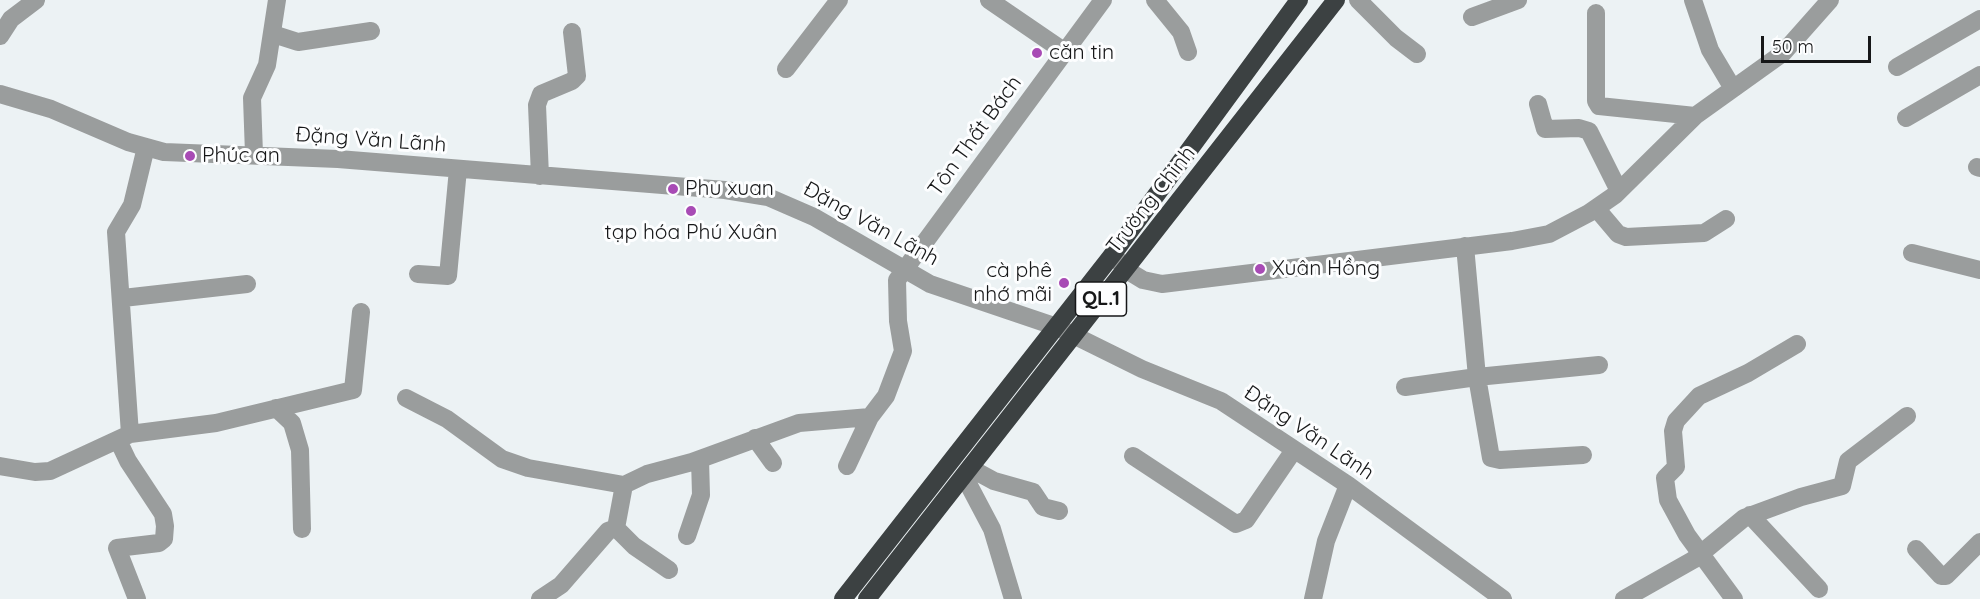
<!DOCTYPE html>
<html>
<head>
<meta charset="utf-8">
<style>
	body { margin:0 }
	#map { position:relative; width:1980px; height:599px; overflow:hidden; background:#ecf2f4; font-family:Quicksand,sans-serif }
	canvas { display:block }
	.scale { position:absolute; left:1761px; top:36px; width:110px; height:27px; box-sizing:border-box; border:3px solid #161718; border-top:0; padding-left:8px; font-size:18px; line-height:21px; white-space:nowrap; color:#161718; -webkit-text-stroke:4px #fdfeff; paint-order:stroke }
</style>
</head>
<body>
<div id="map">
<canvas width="1980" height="599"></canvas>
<div class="scale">50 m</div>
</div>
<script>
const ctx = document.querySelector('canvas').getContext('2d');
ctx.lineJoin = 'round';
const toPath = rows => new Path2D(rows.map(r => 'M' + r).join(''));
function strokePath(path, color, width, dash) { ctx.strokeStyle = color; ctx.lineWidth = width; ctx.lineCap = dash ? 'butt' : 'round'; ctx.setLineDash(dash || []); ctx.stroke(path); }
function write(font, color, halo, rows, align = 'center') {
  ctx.font = font + ' Quicksand,sans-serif'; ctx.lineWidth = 6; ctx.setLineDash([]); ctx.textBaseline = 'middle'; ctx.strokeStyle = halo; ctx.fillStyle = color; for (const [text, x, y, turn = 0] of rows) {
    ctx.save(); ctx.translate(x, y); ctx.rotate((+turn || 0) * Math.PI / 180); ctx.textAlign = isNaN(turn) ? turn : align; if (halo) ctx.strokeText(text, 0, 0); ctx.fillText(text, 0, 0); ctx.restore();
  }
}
strokePath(toPath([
	[989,0,1065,52],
	[1155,0,1181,32,1188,52],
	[1358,0,1396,38,1417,54],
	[1693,0,1710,50,1732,87],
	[1596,13,1596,101,1599,106,1695,116],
	[1472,17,1518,0],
	[273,34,298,42,371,31],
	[0,36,11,19,36,0],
	[1897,67,1980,19],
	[786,69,839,0],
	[0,94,51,109,128,142,164,152,338,159,725,190,768,197,814,217,930,284,1057,327,1142,369,1221,401,1348,485,1503,599],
	[1538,104,1545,129,1579,128,1589,131,1619,191],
	[1906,118,1980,75],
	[254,154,252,98,267,65,277,0],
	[1977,167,1980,168],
	[540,176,537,105,541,94,572,81,577,76,572,32],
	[1596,208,1618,234,1626,237,1704,233,1726,219],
	[1465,246,1477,377,1491,458,1500,460,1583,455],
	[1912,253,1980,270],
	[1113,254,1125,269,1143,280,1162,284,1512,241,1549,234,1589,213,1615,195,1695,116,1783,53,1830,0],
	[418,274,448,276,458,169],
	[123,298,247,284],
	[1405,387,1477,377,1599,365],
	[406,398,447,419,502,459,528,468,624,485,647,474,692,462,799,423,870,417,886,396,903,351,898,321,897,280,1103,0],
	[276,408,292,423,300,450,302,529],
	[130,434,116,232,132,205,146,147],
	[755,438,773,463],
	[118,440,128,461,163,514,165,526,164,539,159,543,117,548,137,599],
	[1133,456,1236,524,1246,520,1294,450],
	[0,466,35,472,50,471,130,434,216,423,353,390,361,312],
	[847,466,870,417],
	[970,468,994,481,1033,492,1043,507,1059,511],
	[964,476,992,529,1013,599],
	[1750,515,1819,589],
	[616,528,634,546,669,570],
	[687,536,701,495,700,459],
	[1916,549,1941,576,1946,576,1980,542],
	[540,599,561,585,608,531,616,528,624,485],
	[1313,599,1326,541,1348,485],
	[1624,599,1693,560,1744,518,1801,497,1842,486,1848,461,1907,416],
	[1734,599,1687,535,1668,500,1665,478,1676,467,1673,431,1676,421,1699,396,1748,373,1797,344]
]), '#9a9d9d', 18);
strokePath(toPath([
	[843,599,1113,254,1299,0],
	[867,599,1336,0]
]), '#3c4142', 18);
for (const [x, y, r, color] of [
	[1037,53,6,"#a84bb5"],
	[190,156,6,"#a84bb5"],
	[673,189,6,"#a84bb5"],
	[691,211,6,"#a84bb5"],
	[1260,269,6,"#a84bb5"],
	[1064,283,6,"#a84bb5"]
]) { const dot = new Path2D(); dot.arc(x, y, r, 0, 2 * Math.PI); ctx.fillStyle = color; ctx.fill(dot); strokePath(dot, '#fdfeff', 2); }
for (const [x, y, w] of [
	[1101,299,51]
]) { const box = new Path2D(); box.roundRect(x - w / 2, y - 17, w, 34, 4.5); ctx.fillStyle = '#fdfeff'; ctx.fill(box); strokePath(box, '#161718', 1.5); }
write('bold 20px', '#161718', null, [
	["QL.1",1101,299]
]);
write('21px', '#161718', '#fdfeff', [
	["căn tin",1049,53],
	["Phúc an",202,156],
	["Phu xuan",685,189],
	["tạp hóa Phú Xuân",691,233,"center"],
	["Xuân Hồng",1272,269],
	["cà phê",1052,271,"right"],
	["nhớ mãi",1052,295,"right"]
], 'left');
write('21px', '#161718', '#fdfeff', [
	["Tôn Thất Bách",975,136,-54],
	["Đặng Văn Lãnh",371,140,4],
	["Trường Chinh",1151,200,-52],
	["Đặng Văn Lãnh",871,224,29],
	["Đặng Văn Lãnh",1309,433,34]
]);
</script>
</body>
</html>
